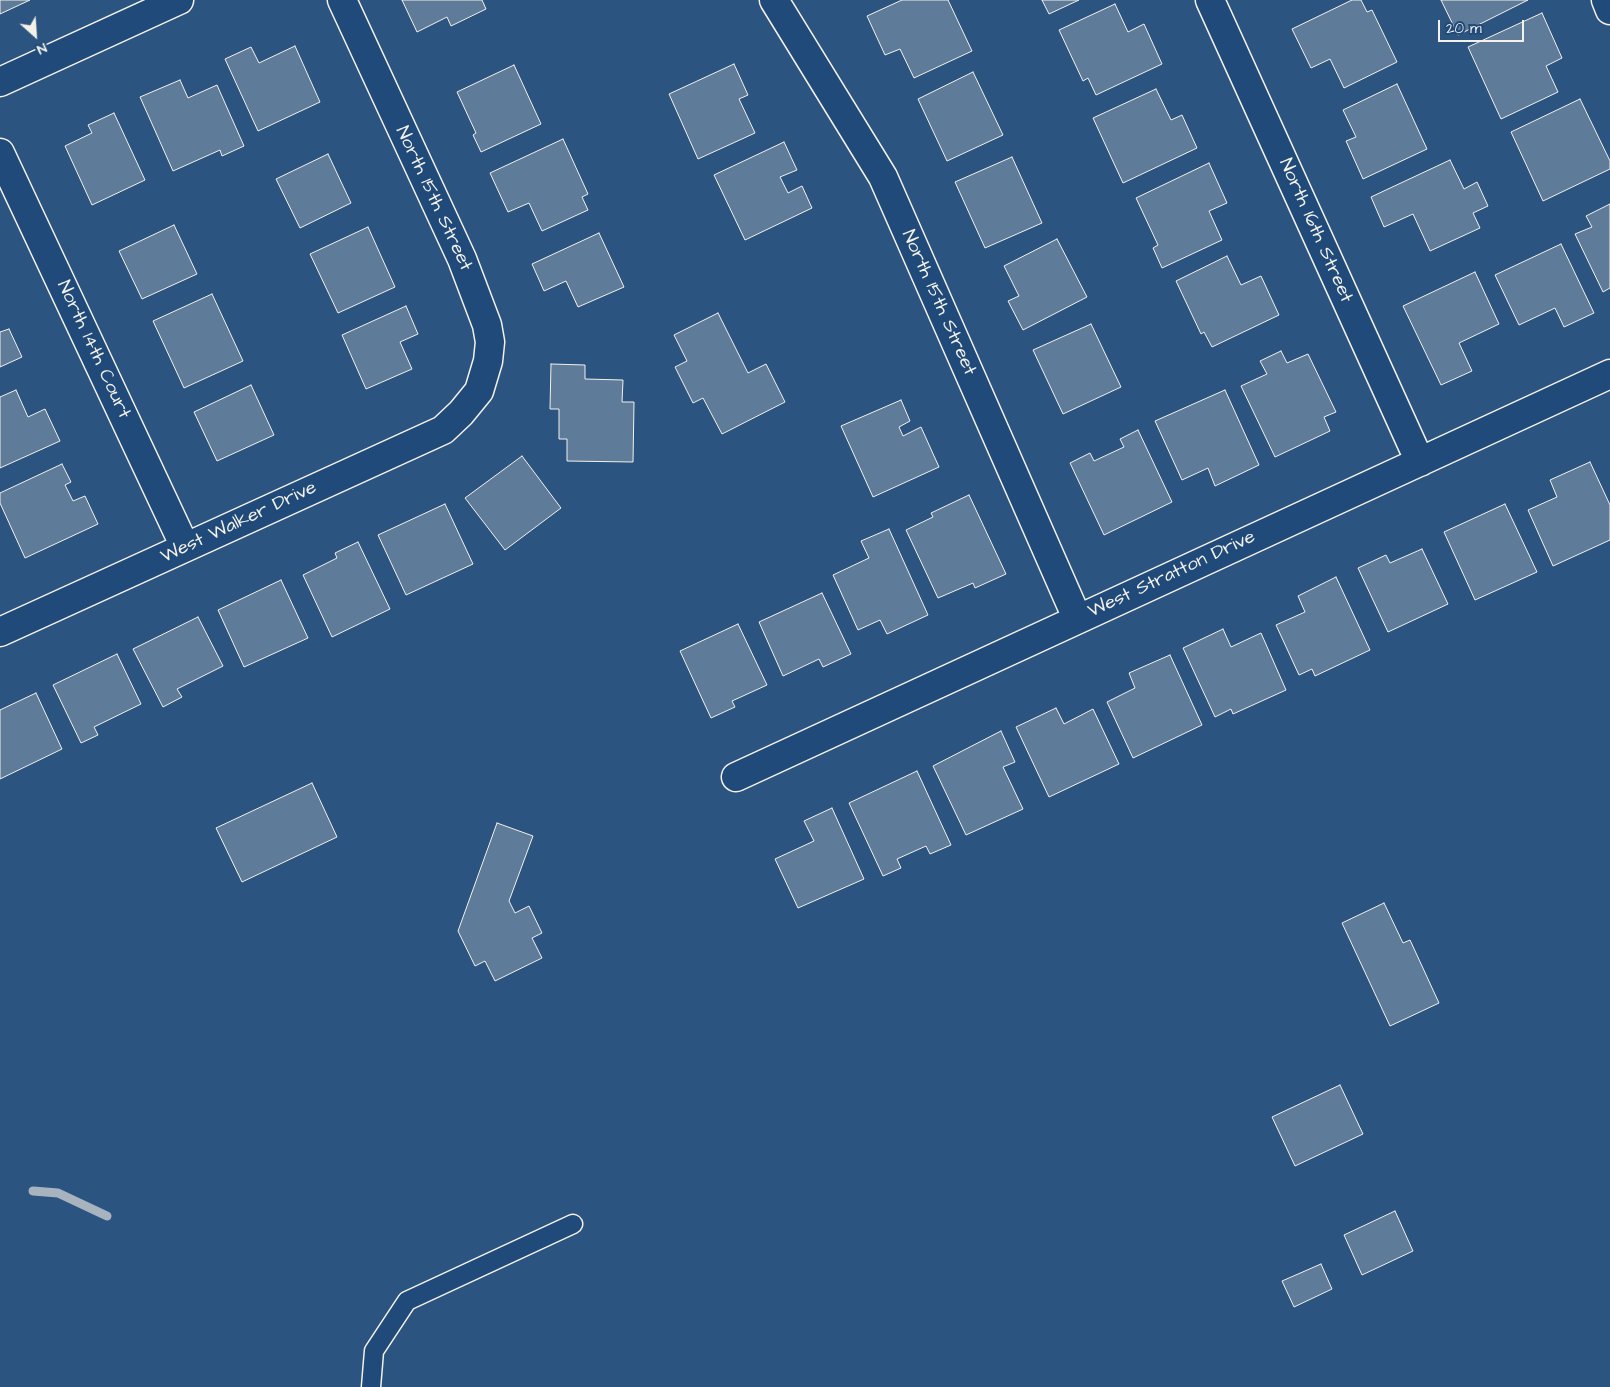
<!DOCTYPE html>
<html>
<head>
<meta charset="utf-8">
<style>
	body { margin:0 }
	#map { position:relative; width:1610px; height:1387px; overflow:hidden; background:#2c5481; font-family:"Architects Daughter",sans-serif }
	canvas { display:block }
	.north { position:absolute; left:10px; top:10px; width:50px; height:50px; -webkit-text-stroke:4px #1f4a7a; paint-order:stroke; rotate:154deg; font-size:14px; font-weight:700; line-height:20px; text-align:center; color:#f4f1e8 }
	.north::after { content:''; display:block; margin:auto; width:18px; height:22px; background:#f4f1e8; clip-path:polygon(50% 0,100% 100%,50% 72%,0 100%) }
	.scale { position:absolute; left:1438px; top:20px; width:86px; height:22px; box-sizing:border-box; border:2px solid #f4f1e8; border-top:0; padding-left:6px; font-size:15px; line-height:18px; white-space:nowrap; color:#f4f1e8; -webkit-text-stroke:4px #1f4a7a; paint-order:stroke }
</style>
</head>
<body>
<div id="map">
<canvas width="1610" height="1387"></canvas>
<div class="north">N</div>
<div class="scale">20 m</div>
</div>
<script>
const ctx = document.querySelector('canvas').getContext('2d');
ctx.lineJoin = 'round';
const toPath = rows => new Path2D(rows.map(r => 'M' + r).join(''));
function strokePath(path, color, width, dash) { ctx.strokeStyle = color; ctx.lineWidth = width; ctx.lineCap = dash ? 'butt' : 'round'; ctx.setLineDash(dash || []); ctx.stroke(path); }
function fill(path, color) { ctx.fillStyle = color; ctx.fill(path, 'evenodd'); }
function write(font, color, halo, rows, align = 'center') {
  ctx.font = font + ' "Architects Daughter",sans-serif'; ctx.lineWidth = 5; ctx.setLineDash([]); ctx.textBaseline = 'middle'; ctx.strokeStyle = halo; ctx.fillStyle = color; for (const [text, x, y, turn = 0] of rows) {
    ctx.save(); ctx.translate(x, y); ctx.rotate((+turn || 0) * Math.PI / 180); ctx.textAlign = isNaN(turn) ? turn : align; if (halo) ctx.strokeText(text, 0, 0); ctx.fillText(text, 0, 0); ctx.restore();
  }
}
strokePath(toPath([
	[33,1191,58,1193,107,1216]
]), '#a7b4c0', 9);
const building = toPath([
	[0,0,30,0,0,14,0,0],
	[402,0,482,0,486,9,451,26,447,17,417,32,402,0],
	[902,0,948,0,972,51,914,78,900,49,885,55,867,16,902,0],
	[1042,0,1079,0,1049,14,1042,0],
	[1352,0,1361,0,1367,12,1372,10,1397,62,1344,88,1330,59,1311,68,1292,29,1352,0],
	[1441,0,1528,0,1458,35,1441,0],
	[1115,4,1128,32,1144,24,1162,64,1096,95,1088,78,1083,81,1059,30,1115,4],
	[1542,13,1562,58,1546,66,1558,92,1501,119,1468,47,1542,13],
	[295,46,320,102,258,131,225,59,251,47,259,63,295,46],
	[734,64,748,95,739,99,755,133,698,159,669,94,734,64],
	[514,65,541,124,481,152,473,135,476,133,457,92,514,65],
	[973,72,1003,135,947,161,918,99,973,72],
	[180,80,188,98,217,85,244,146,222,156,220,150,173,171,140,97,180,80],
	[1397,84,1427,149,1363,179,1346,141,1356,137,1343,110,1397,84],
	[1156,89,1171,120,1182,115,1197,148,1123,183,1093,118,1156,89],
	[1580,99,1610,161,1610,169,1543,201,1511,132,1580,99],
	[114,113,145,180,92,205,65,146,92,133,88,125,114,113],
	[563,139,588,194,582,197,588,210,542,231,529,203,508,212,490,173,563,139],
	[784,142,797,170,780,177,788,193,802,186,812,208,745,240,714,175,784,142],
	[328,154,351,203,300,228,276,179,328,154],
	[1012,157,1042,223,985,248,955,182,1012,157],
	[1450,160,1464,189,1477,182,1488,206,1473,213,1480,228,1430,251,1413,214,1384,227,1371,197,1450,160],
	[1209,163,1227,203,1209,211,1222,240,1162,268,1153,248,1158,245,1136,198,1209,163],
	[1610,204,1610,288,1603,292,1575,234,1592,227,1586,216,1610,204],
	[174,225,197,274,142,299,119,251,174,225],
	[368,227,395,287,338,313,310,254,368,227],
	[599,233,624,287,578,307,566,281,544,291,532,264,599,233],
	[1057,239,1087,297,1023,330,1008,301,1019,296,1004,266,1057,239],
	[1561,244,1594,313,1564,327,1555,308,1519,325,1495,275,1561,244],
	[1227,256,1241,285,1261,276,1279,315,1212,347,1204,332,1201,334,1176,281,1227,256],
	[1475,272,1499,324,1459,343,1472,371,1441,385,1403,306,1475,272],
	[212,294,243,361,184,388,153,321,212,294],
	[406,306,418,334,400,342,412,369,366,389,342,335,406,306],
	[718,313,748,373,766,364,785,402,722,434,703,398,693,403,675,367,687,361,674,335,718,313],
	[1091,324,1121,387,1063,414,1033,350,1091,324],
	[9,329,22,357,0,367,0,332,9,329],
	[1281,351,1287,363,1308,354,1336,412,1324,417,1330,431,1275,457,1241,386,1267,374,1260,361,1281,351],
	[551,364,585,365,585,379,623,380,622,402,634,402,633,462,567,461,567,439,559,439,559,409,550,409,551,364],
	[251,385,274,435,217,461,194,412,251,385],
	[16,390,28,417,45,409,60,441,0,468,0,397,16,390],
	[1225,390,1259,465,1215,486,1208,468,1182,480,1155,421,1225,390],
	[901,400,910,421,899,427,903,436,921,427,939,467,873,497,841,426,901,400],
	[1138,430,1172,502,1104,535,1070,463,1090,453,1094,461,1124,447,1120,439,1138,430],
	[522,456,561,508,505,550,465,498,522,456],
	[1590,462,1610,505,1610,540,1553,566,1528,510,1557,497,1550,480,1590,462],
	[62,464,71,482,65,485,73,501,85,496,98,524,25,558,0,503,0,493,62,464],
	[969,495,1006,574,975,588,973,583,938,598,906,530,933,517,931,513,969,495],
	[445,504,473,564,406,595,378,535,445,504],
	[1505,504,1537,572,1475,600,1444,532,1505,504],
	[889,529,928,615,887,634,880,620,858,630,833,575,869,558,861,541,889,529],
	[358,542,390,609,332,637,303,575,337,558,335,553,358,542],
	[1422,549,1448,604,1388,632,1358,568,1386,555,1390,563,1422,549],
	[1336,577,1370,650,1315,676,1312,669,1299,675,1276,625,1305,612,1298,596,1336,577],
	[281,580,308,638,244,667,218,610,281,580],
	[822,593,851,654,823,667,819,659,783,676,759,622,822,593],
	[198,617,223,666,177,689,182,697,163,707,133,649,198,617],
	[738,624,767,685,732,701,735,707,711,718,680,651,738,624],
	[1223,629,1231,647,1261,633,1286,690,1233,714,1231,709,1215,717,1183,648,1223,629],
	[117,654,141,704,94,727,98,735,81,743,53,685,117,654],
	[1170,655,1202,725,1133,758,1107,702,1135,688,1129,673,1170,655],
	[36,693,62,749,0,779,0,710,36,693],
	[1056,708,1064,724,1093,709,1119,764,1049,797,1016,727,1056,708],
	[1001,731,1015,762,1003,767,1023,809,966,835,933,766,1001,731],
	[917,771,951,845,930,854,926,846,897,859,901,868,883,876,849,803,917,771],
	[312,783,337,837,242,882,216,828,312,783],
	[832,808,864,879,798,908,775,859,814,841,804,821,832,808],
	[497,823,533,836,509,901,515,913,529,906,542,933,532,938,542,958,495,981,485,961,475,966,458,931,497,823],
	[1384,903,1403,943,1410,940,1439,1003,1390,1026,1342,923,1384,903],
	[1340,1085,1363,1134,1295,1166,1272,1117,1340,1085],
	[1395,1211,1413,1251,1362,1275,1344,1235,1395,1211],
	[1321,1264,1332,1289,1294,1307,1282,1281,1321,1264]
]);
fill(building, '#5e7b9a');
strokePath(building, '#f4f1e8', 1);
const lane = toPath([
	[371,1387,374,1351,407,1301,573,1224]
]);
const street = toPath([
	[774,0,883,177,1077,618],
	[1210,0,1420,462],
	[1606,0,1610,10],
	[0,82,179,0],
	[0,153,185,547],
	[0,632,443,430,461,413,479,391,488,361,490,342,487,325,462,259,342,0],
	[736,777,1610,374]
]);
strokePath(lane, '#f4f1e8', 21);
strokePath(street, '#f4f1e8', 31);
strokePath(lane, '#1f4a7a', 18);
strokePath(street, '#1f4a7a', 28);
write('19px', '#f4f1e8', '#1f4a7a', [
	["North 15th Street",433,199,65],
	["North 16th Street",1315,231,66],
	["North 15th Street",938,303,66],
	["North 14th Court",93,350,65],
	["West Walker Drive",239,523,-25],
	["West Stratton Drive",1172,575,-25]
]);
</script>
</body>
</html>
